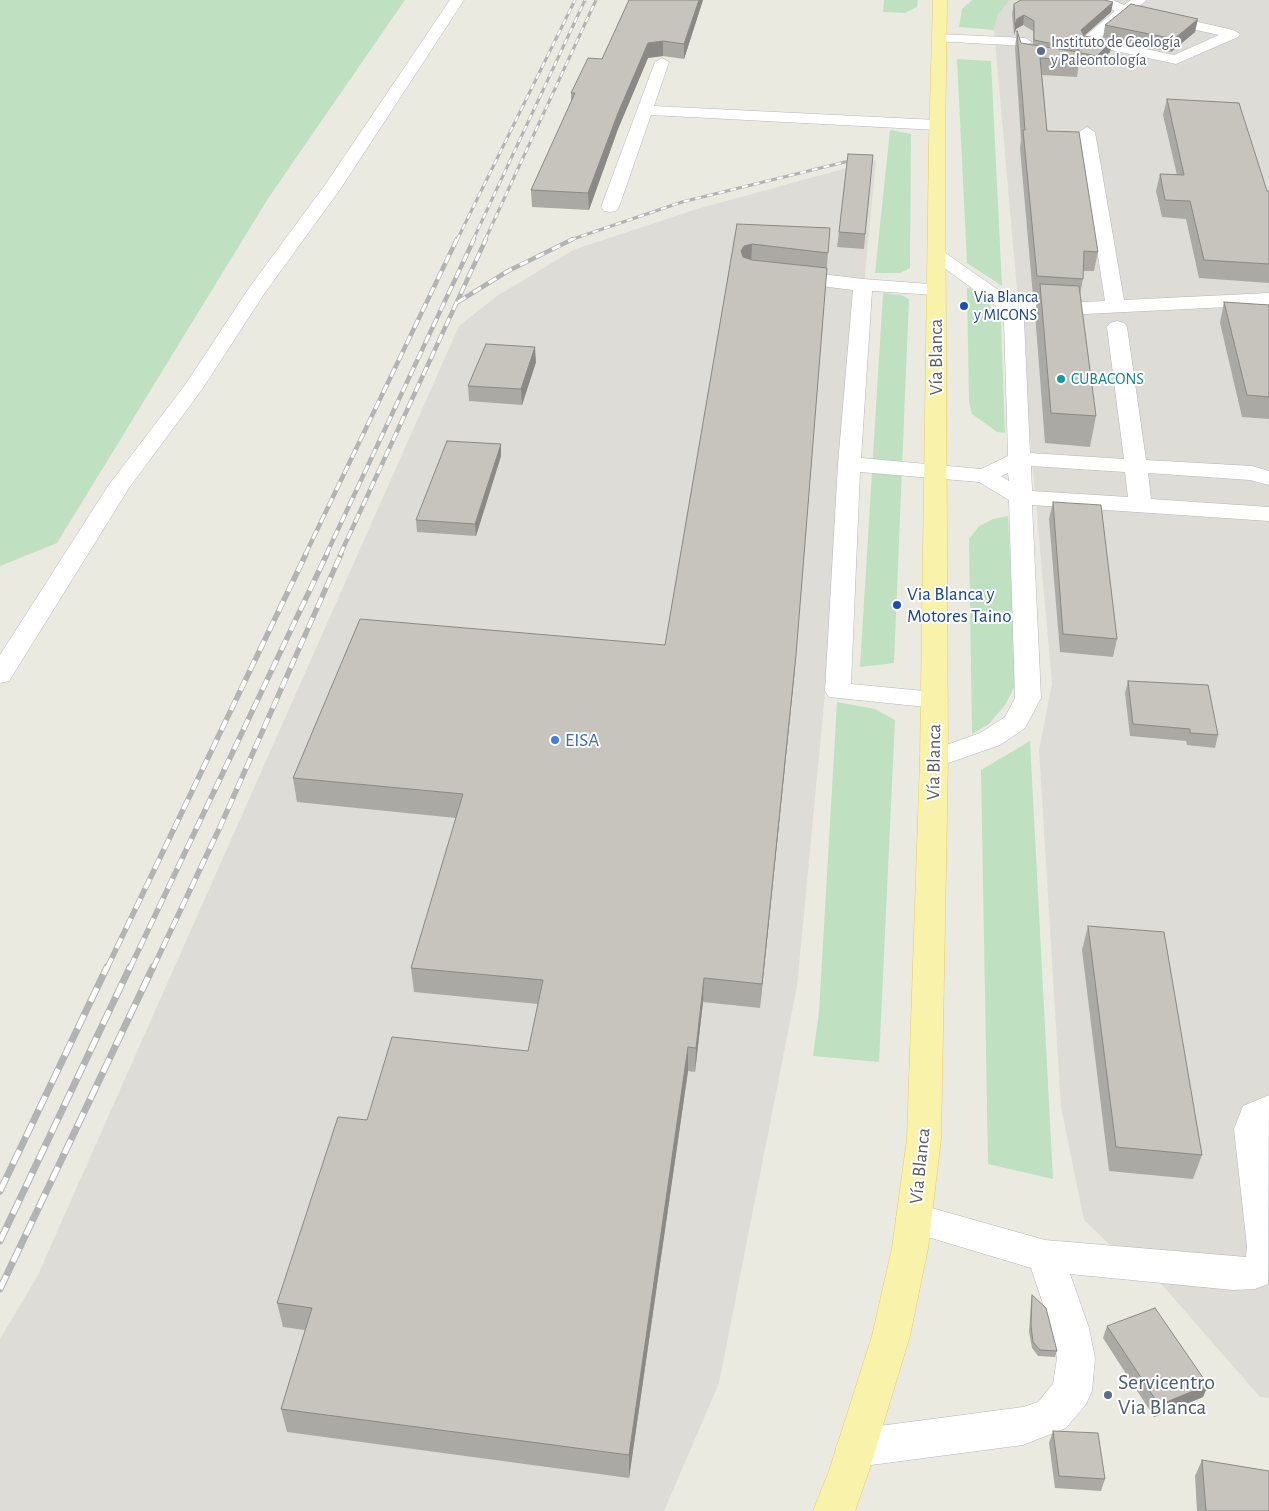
<!DOCTYPE html>
<html>
<head>
<meta charset="utf-8">
<style>
	body { margin:0 }
	canvas { display:block; background:#ebeae1 }
</style>
</head>
<body>
<canvas width="1269" height="1511"></canvas>
<script>
const ctx = document.querySelector('canvas').getContext('2d');
ctx.lineJoin = 'round';
function fill(path, color) { ctx.fillStyle = color; ctx.fill(path, 'evenodd'); }
const toPath = rows => new Path2D(rows.map(r => 'M' + r).join(''));
function strokePath(path, color, width, dash) { ctx.strokeStyle = color; ctx.lineWidth = width; ctx.lineCap = dash ? 'butt' : 'round'; ctx.setLineDash(dash || []); ctx.stroke(path); }
function write(font, color, halo, rows, align = 'center') {
  ctx.font = font + ' "Alegreya Sans",sans-serif'; ctx.lineWidth = 4; ctx.setLineDash([]); ctx.textBaseline = 'middle'; ctx.strokeStyle = halo; ctx.fillStyle = color; for (const [text, x, y, turn = 0] of rows) {
    ctx.save(); ctx.translate(x, y); ctx.rotate((+turn || 0) * Math.PI / 180); ctx.textAlign = isNaN(turn) ? turn : align; if (halo) ctx.strokeText(text, 0, 0); ctx.fillText(text, 0, 0); ctx.restore();
  }
}
fill(toPath([
	[1010,0,1269,0,1269,1398,1260,1397,1149,1270,1114,1249,1084,1220,1061,1107,1039,750,1052,684,994,30,998,14],
	[876,160,797,986,719,1383,664,1511,0,1511,0,1339,37,1277,459,326,497,296,573,250,697,209]
]), '#dddcd6');
fill(toPath([
	[0,0,405,0,269,197,57,543,0,566],
	[884,0,918,0,917,7,905,13,883,12],
	[972,0,1010,0,998,14,994,30,959,27,962,9],
	[957,59,991,61,1002,286,967,263],
	[890,130,911,134,910,268,900,273,875,273],
	[967,288,974,289,985,298,1001,322,1005,433,997,432,972,414,969,402],
	[883,293,901,295,909,299,894,663,860,667],
	[1008,516,1016,684,1005,705,989,724,972,734,969,539,979,526,993,519],
	[837,702,875,709,895,720,879,1062,813,1056,819,1012],
	[1030,741,1053,1179,988,1164,981,770]
]), '#bfe1c2');
const minor = toPath([
	[450,0,464,0,341,188,264,294,203,388,129,488,9,681,0,683,0,655,108,486,185,385,249,288,325,185,450,0],
	[1094,0,1113,0,1124,5,1131,0,1147,0,1137,8,1233,30,1240,34,1238,37,1176,64,1088,45,1083,44,1081,41,1083,38,1115,11,1094,0],
	[1128,15,1219,35,1174,55,1099,39,1128,15],
	[940,34,1025,38,1032,42,1025,46,935,41,933,38,940,34],
	[662,58,669,62,654,106,937,120,945,125,937,130,651,115,619,207,616,211,610,212,604,211,601,207,655,62,662,58],
	[1087,127,1095,132,1124,300,1269,293,1269,305,1084,314,1016,308,1024,320,1030,453,1124,459,1107,327,1110,323,1117,321,1124,323,1127,327,1146,460,1252,466,1269,471,1269,485,1250,480,1148,473,1151,499,1269,507,1269,521,1032,505,1041,698,1025,728,1000,745,934,768,924,765,920,759,924,753,980,733,1005,717,1015,698,1009,500,979,482,860,472,851,684,935,692,944,694,948,700,944,706,935,708,829,697,825,691,838,464,853,290,788,282,781,280,779,276,781,272,788,270,863,279,943,285,946,289,943,293,936,295,872,291,861,458,981,469,1008,456,1004,320,995,305,928,256,930,252,944,252,1007,296,1084,302,1105,301,1079,132,1087,127],
	[1031,466,1125,472,1128,497,1032,491,1031,466],
	[1008,473,1009,481,1001,476,1008,473],
	[1269,1095,1268,1284,1255,1289,1233,1290,1070,1274,1089,1328,1095,1358,1092,1391,1086,1404,1066,1428,1023,1445,856,1467,842,1462,836,1448,842,1434,856,1429,1023,1407,1038,1402,1053,1384,1057,1358,1051,1328,1031,1268,901,1229,896,1218,901,1207,914,1203,1045,1240,1246,1257,1247,1246,1234,1129,1243,1106,1269,1095]
]);
const major = toPath([
	[933,0,947,0,945,142,948,759,941,1139,928,1248,910,1336,869,1471,855,1511,813,1511,829,1471,872,1336,892,1248,907,1139,920,759,929,142,933,0]
]);
strokePath(minor, '#b4b6bb', 1);
strokePath(major, '#e5cc61', 1);
fill(minor, '#fff');
fill(major, '#f8f2aa');
const railFar3 = toPath([
	[457,240,575,0],
	[473,240,585,0],
	[485,240,596,0],
	[570,240,682,202,857,159]
]);
const railFar2 = toPath([
	[458,302,508,271,573,239],
	[305,555,457,239],
	[326,555,474,239],
	[340,555,486,239]
]);
const railFar1 = toPath([
	[107,968,306,554],
	[130,968,327,554],
	[153,968,220,827,341,554]
]);
const rail = toPath([
	[0,1191,107,967],
	[0,1241,130,967],
	[0,1289,153,967]
]);
strokePath(railFar3, '#b2b3b3', 3);
strokePath(railFar2, '#b2b3b3', 4.5);
strokePath(railFar1, '#b2b3b3', 5.5);
strokePath(rail, '#b2b3b3', 7);
strokePath(railFar3, '#fff', 2, [6]);
strokePath(railFar2, '#fff', 3, [9]);
strokePath(railFar1, '#fff', 4, [11]);
strokePath(rail, '#fff', 5, [15]);
fill(toPath([
	[629,0,703,0,684,59,663,56,648,58,618,129,589,210,532,207,531,190,571,102,571,93,602,59],
	[1113,2,1111,12,1084,36,1112,41,1110,52,1095,66,1079,62,1077,77,1042,75,1047,131,1098,252,1094,271,1083,271,1083,279,1080,295,1096,416,1090,447,1045,443,1035,313,1038,296,1033,296,1020,148,1021,140,1015,48,1017,31,1021,43,1033,45,1033,31,1023,25,1016,29,1014,35,1012,14,1014,4],
	[1105,25,1195,32,1171,52,1103,38],
	[1167,99,1267,191,1269,191,1269,283,1199,278,1186,219,1162,217,1156,191,1160,174,1177,175,1163,115],
	[873,155,864,249,837,247,839,232],
	[737,224,830,228,794,678,760,1008,703,1002,695,1072,688,1071,629,1478,287,1432,281,1409,305,1330,283,1327,277,1303,367,1120,528,1051,538,1004,414,992,411,968,456,818,297,802,293,778,665,645],
	[1224,302,1269,305,1269,419,1242,417,1220,323],
	[536,362,522,405,469,401,468,386],
	[501,444,501,456,476,536,417,532,416,520],
	[1053,502,1117,639,1113,657,1060,652,1049,519],
	[1128,681,1218,735,1215,748,1187,745,1186,741,1130,736,1125,693],
	[1088,926,1202,1155,1193,1179,1109,1171,1082,950],
	[1032,1295,1057,1351,1055,1357,1038,1356,1032,1348,1029,1332,1031,1302],
	[1107,1326,1208,1385,1203,1397,1154,1417,1103,1338],
	[1053,1431,1105,1479,1101,1491,1055,1488,1049,1443],
	[1202,1460,1269,1511,1197,1511,1195,1476]
]), '#aba9a3');
fill(toPath([
	[699,0,703,0,684,59,684,44],
	[1113,2,1111,12,1079,40,1081,30],
	[1024,15,1023,25,1016,29,1014,35,1015,25,1017,19],
	[1198,19,1195,32,1171,52,1174,39],
	[663,41,663,56,648,58,618,129,589,210,588,193,618,113,648,43],
	[1112,41,1110,52,1095,66,1097,56],
	[752,244,751,264,743,266,741,251,744,246],
	[827,268,794,678,760,1008,762,984],
	[535,347,536,362,522,405,521,389],
	[501,444,501,456,476,536,475,524],
	[704,978,703,1002,695,1072,696,1048],
	[688,1047,688,1071,629,1478,629,1455],
	[1208,1385,1203,1397,1154,1417,1159,1405]
]), '#8b8985');
const building = toPath([
	[629,0,699,0,684,44,663,41,648,43,618,113,588,193,531,190,575,93,571,93,588,58,602,59,629,0],
	[1021,0,1104,0,1113,2,1081,30,1084,36,1112,41,1097,56,1081,53,1078,49,1034,40,1034,21,1024,15,1017,19,1015,25,1014,4,1021,0],
	[1131,4,1198,19,1174,39,1105,25,1131,4],
	[1017,31,1021,43,1078,52,1079,60,1040,58,1047,131,1079,132,1098,252,1084,251,1083,279,1037,276,1023,130,1025,130,1017,31],
	[1167,99,1239,103,1267,191,1269,191,1269,264,1204,260,1190,201,1165,200,1160,174,1184,175,1167,99],
	[848,154,873,155,865,234,839,232,848,154],
	[737,224,830,228,828,253,752,244,744,246,741,251,743,257,752,260,827,268,796,655,762,984,704,978,696,1048,688,1047,629,1455,281,1409,312,1308,277,1303,338,1117,367,1120,392,1037,528,1051,543,980,411,968,463,794,293,778,360,619,665,645,737,224],
	[1040,284,1079,286,1096,416,1051,413,1040,284],
	[1224,302,1269,305,1269,397,1247,395,1224,302],
	[486,344,535,347,521,389,468,386,486,344],
	[447,441,501,444,475,524,416,520,447,441],
	[1053,502,1101,505,1117,639,1063,634,1053,502],
	[1128,681,1208,685,1218,735,1190,733,1190,729,1133,724,1128,681],
	[1088,926,1164,932,1202,1155,1116,1147,1088,926],
	[1032,1295,1046,1308,1057,1351,1040,1350,1033,1342,1031,1326,1032,1295],
	[1155,1308,1208,1385,1159,1405,1107,1326,1155,1308],
	[1053,1431,1098,1433,1105,1479,1059,1476,1053,1431],
	[1202,1460,1269,1471,1269,1511,1206,1511,1202,1460]
]);
fill(building, '#c7c4be');
strokePath(building, '#8b8985', 1);
for (const [x, y, r, color] of [
	[1041,51,5,"#5c6f8a"],
	[964,306,5,"#1a4fb4"],
	[1061,379,5,"#0f9aa8"],
	[897,605,5,"#1a4fb4"],
	[555,740,5,"#3f7fe0"],
	[1108,1395,5,"#5c6f8a"]
]) { const dot = new Path2D(); dot.arc(x, y, r, 0, 2 * Math.PI); ctx.fillStyle = color; ctx.fill(dot); strokePath(dot, '#fff', 2); }
write('16px', '#4e5e75', '#fff', [
	["Instituto de Geología",1051,42],
	["y Paleontología",1051,60]
], 'left');
write('16px', '#164399', '#fff', [
	["Via Blanca",974,297],
	["y MICONS",974,315]
], 'left');
write('16px', '#0d838f', '#fff', [
	["CUBACONS",1071,379]
], 'left');
write('19px', '#5a5c61', '#fff', [
	["Vía Blanca",936,357,-90],
	["Vía Blanca",934,762,-89],
	["Vía Blanca",920,1166,-84]
]);
write('19px', '#164399', '#fff', [
	["Via Blanca y",907,594],
	["Motores Taino",907,616]
], 'left');
write('19px', '#366cbe', '#fff', [
	["EISA",565,740]
], 'left');
write('22px', '#4e5e75', '#fff', [
	["Servicentro",1118,1382],
	["Via Blanca",1118,1407]
], 'left');
</script>
</body>
</html>
